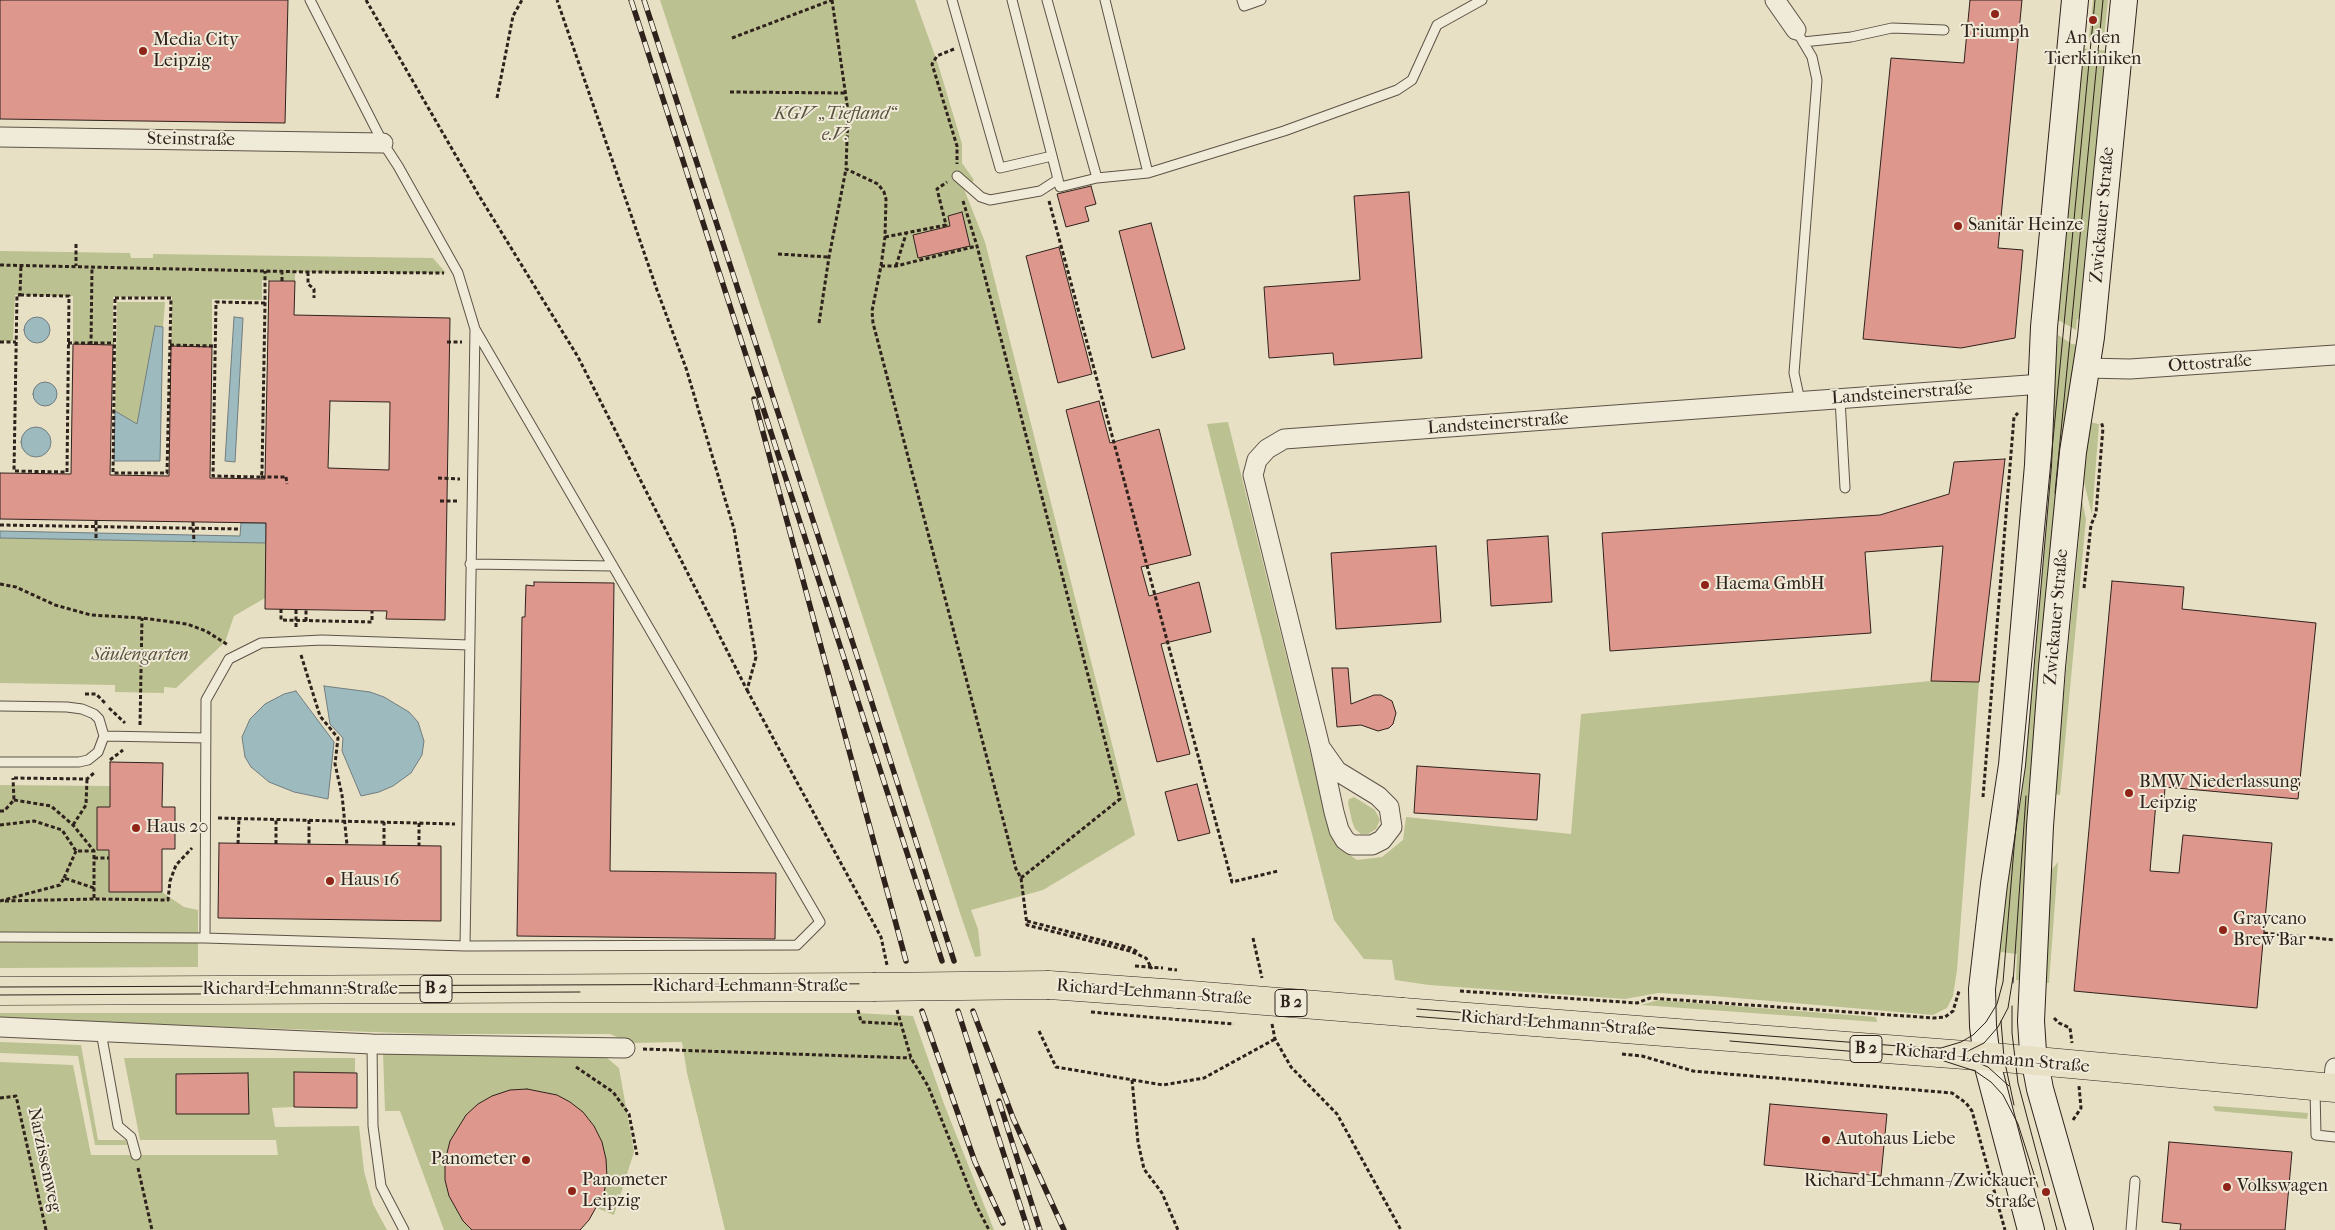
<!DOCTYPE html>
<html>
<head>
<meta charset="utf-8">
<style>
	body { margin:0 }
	canvas { display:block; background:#e8e0c4 }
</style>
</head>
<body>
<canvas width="2335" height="1230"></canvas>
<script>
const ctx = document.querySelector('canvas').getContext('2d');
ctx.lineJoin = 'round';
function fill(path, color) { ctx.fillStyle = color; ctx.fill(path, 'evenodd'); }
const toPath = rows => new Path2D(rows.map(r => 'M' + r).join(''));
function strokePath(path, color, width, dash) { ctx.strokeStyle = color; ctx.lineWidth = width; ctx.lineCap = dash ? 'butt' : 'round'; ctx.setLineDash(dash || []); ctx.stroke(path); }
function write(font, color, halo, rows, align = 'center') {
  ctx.font = font + ' "IM FELL French Canon",serif'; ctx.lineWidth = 4; ctx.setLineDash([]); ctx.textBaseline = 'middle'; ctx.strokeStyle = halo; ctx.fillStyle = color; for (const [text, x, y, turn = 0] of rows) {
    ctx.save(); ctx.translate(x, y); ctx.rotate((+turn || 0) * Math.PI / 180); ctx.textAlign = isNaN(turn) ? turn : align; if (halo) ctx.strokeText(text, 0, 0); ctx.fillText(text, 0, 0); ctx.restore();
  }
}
fill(toPath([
	[660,0,915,0,938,64,962,144,962,163,974,180,964,189,985,242,1135,835,1043,890,971,910,978,929,981,956,975,957,960,913],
	[2093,0,2108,0,2104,37,2089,37],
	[2078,48,2110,51,2084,319,2077,319,2076,330,2060,321,2052,320],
	[0,251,130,253,131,258,153,258,153,254,433,258,446,273,295,272,295,281,262,280,262,300,212,299,212,347,171,346,172,297,113,297,113,345,73,344,73,296,15,295,13,341,0,341],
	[117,302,165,302,163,327,155,326,137,424,115,411],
	[2058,335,2072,344,2081,345,2025,981,2016,980,2017,954,2001,952,1998,979,1991,978,2050,346,2057,346],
	[1228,422,1329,828,1338,847,1357,860,1382,857,1403,840,1406,817,1571,834,1581,714,1931,681,1979,682,1957,970,1953,996,1947,1008,1933,1015,1713,996,1658,993,1625,999,1429,985,1395,980,1392,960,1364,959,1334,920,1207,424],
	[2089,422,2099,424,2092,515,2083,478],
	[2078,483,2086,519,2060,795,2054,794,2079,538,2079,527,2074,520],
	[0,538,266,543,265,598,234,616,225,642,176,688,164,687,164,693,115,692,115,685,0,683],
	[0,785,110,786,110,807,97,807,97,850,109,850,109,891,162,892,184,907,198,910,198,967,0,968],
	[1354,797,1375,810,1380,820,1376,829,1368,834,1361,834,1355,829,1352,821,1348,803,1349,799],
	[2058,862,2049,983,2043,983,2048,874],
	[1658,1000,1876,1017,1877,1022,1641,1005],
	[0,1013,856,1013,913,1016,944,1104,994,1230,725,1230,687,1073,682,1042,630,1043,610,1034,431,1034,0,1019],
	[0,1042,81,1045,98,1140,126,1140,127,1145,95,1145,78,1056,0,1053],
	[600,1052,619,1068,634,1152,614,1215,592,1206,571,1230,444,1230,400,1111,385,1111,383,1053],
	[124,1058,355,1058,355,1073,294,1107,272,1108,275,1127,359,1126,364,1171,373,1204,387,1230,0,1230,0,1062,73,1065,91,1155,278,1155,276,1140,140,1140],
	[2213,1106,2242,1108,2308,1113,2307,1119,2215,1111]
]), '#bbc190');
const water = toPath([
	'24 330a13 13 0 1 1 26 0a13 13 0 1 1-26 0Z',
	[234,317,243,318,235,462,225,461,234,317],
	[155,326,163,327,160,461,114,461,115,411,137,424,155,326],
	'33 394a12 12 0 1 1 24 0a12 12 0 1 1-24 0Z',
	'21 442a15 15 0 1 1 30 0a15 15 0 1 1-30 0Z',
	[241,523,266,523,266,543,0,538,0,531,240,536,241,523],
	[324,686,370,692,384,697,409,712,418,722,424,741,422,755,411,773,393,786,379,792,361,796,342,751,343,738,330,724,324,686],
	[296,691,334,742,328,799,294,792,269,782,251,767,245,757,242,737,250,719,265,704,284,694,296,691]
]);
fill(water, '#9dbabf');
strokePath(water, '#717d7e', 1);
const building = toPath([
	[0,0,288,0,285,123,0,119,0,0],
	[1970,0,2022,0,1998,248,2023,250,2015,338,1961,348,1863,339,1891,58,1964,63,1970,0],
	[1091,186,1096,204,1085,207,1089,221,1066,227,1057,194,1091,186],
	[1409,192,1422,358,1334,365,1333,353,1269,358,1264,287,1360,280,1354,196,1409,192],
	[962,212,970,246,918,258,913,235,950,226,948,216,962,212],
	[1151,223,1185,349,1152,358,1119,231,1151,223],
	[1059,247,1092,374,1058,383,1026,256,1059,247],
	[269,281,295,281,294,315,450,318,445,620,386,619,387,611,265,609,266,523,0,519,0,473,71,474,73,344,113,345,110,475,169,476,171,346,212,347,210,478,265,479,269,281],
	[330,401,390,402,389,470,328,468,330,401],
	[1099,401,1110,443,1159,429,1191,555,1141,567,1149,596,1199,582,1211,632,1161,644,1190,754,1157,762,1066,410,1099,401],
	[2005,459,1979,682,1931,681,1943,546,1865,552,1871,633,1610,651,1602,533,1880,515,1949,494,1954,462,2005,459],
	[1548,536,1552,602,1491,606,1487,540,1548,536],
	[1436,546,1441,622,1336,629,1331,553,1436,546],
	[2112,581,2184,587,2182,609,2316,623,2298,799,2165,787,2164,803,2156,802,2150,871,2179,873,2183,835,2272,843,2257,1008,2074,991,2112,581],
	[534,582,614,583,610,871,776,873,775,939,517,936,522,617,525,617,526,585,534,586,534,582],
	[1332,668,1348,668,1351,704,1374,695,1381,695,1392,701,1396,713,1393,724,1389,728,1378,731,1361,725,1337,727,1332,668],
	[110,762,163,763,162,807,175,807,175,849,162,849,162,892,109,892,109,850,97,850,97,807,110,807,110,762],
	[1417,766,1540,774,1537,820,1414,813,1417,766],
	[1197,784,1210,833,1178,841,1165,792,1197,784],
	[219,843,441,846,441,921,218,918,219,843],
	[294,1072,357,1073,357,1108,294,1107,294,1072],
	[248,1073,249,1114,176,1114,176,1074,248,1073],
	[527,1089,557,1095,570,1102,583,1112,594,1126,602,1142,606,1159,607,1177,604,1193,589,1220,580,1230,472,1230,463,1221,449,1196,445,1180,445,1161,450,1141,466,1115,478,1104,492,1096,510,1090,527,1089],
	[1770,1104,1887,1114,1881,1176,1764,1165,1770,1104],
	[2169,1142,2292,1152,2285,1230,2180,1230,2181,1224,2162,1222,2169,1142]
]);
fill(building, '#de978c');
strokePath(building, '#2f221c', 1);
const service = toPath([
	[310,0,383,143,398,166,458,273,475,329,820,922,797,945,465,946],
	[952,0,1000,168,1052,156],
	[1012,0,1060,187,1097,178,1148,173,1284,131,1397,90,1412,80,1437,25,1482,0],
	[1047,0,1097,178],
	[1105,0,1148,173],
	[1242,0,1244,6,1261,0],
	[1796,30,1812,57,1817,80,1794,373,1800,401],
	[1803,42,1851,37,1892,28,1944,30],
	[957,176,981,197,990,200,1040,191,1057,180],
	[1840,399,1845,488],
	[470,564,613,566],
	[469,645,322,640,261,643,229,659,206,700,205,938,465,946,475,329],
	[0,706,67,707,82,709,94,714,99,719,104,736,98,752,88,760,79,762,0,762],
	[104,736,206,738],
	[0,937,205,938],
	[101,1032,118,1126,131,1137,136,1155],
	[372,1044,373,1126,381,1186,404,1230],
	[2315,1089,2316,1135,2335,1137],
	[2131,1230,2135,1181]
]);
const minor = toPath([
	[1775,0,1796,30],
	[0,137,383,143],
	[2086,368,2130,369,2335,355],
	[1320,747,1337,771,1378,796,1389,807,1392,827,1382,840,1372,845,1352,845,1345,840,1339,830,1334,812,1320,747,1253,475,1257,460,1267,449,1284,439,2042,384],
	[0,1027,372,1044,625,1048],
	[2333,1087,2335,1068]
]);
const secondary = toPath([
	[2031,1230,1988,1067,1983,1026,1982,989,1994,884,2012,765,2038,465,2044,327,2075,0],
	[2080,1230,2040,1089,2033,1052,2031,1021,2040,826,2052,667,2073,452,2091,337,2124,0]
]);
const primary = toPath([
	[1049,985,1178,994],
	[0,991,873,987],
	[1403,1012,2004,1058,2335,1088]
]);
strokePath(service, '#5d5246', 11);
strokePath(minor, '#5d5246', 21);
strokePath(secondary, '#2f221c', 28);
strokePath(primary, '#2f221c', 29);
strokePath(toPath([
	[366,0,478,194,578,357,747,690,756,657,734,529,686,368,657,290,557,0],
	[832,0,848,111,846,169,878,184,884,192,886,199,885,237,881,266,872,311,873,323,1016,869,1021,878,1027,925,1130,951,1146,958,1152,969],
	[732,38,832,0],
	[954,49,937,56,932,64,957,146,957,164],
	[730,92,845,93],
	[497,98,513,16,522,0],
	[963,201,977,246,1120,799,1021,878],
	[1049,201,1232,882,1278,871],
	[885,237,946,225,937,189,947,182],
	[76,244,76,266],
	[778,254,829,257],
	[0,265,308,272,444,273],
	[881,266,896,266,977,246],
	[896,266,906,234],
	[308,272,308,284,314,289,314,298],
	[282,281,282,272],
	[20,295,69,296,67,472,14,471,17,295,20,295,21,265],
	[115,298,171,298,167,473,113,473,115,298],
	[265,303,216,302,213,476,261,477,262,472,265,303,265,271],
	[819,323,829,257,846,169],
	[0,342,16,342],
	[447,342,462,342],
	[68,343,114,343],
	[91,345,92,267],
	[170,345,215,346],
	[261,477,287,477],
	[286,477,287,484],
	[438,478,460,479],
	[440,501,459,501],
	[96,521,96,540],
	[193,522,194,542],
	[0,525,239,529],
	[0,584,16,587,55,605,91,615,142,618,187,624,206,631,228,645],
	[2084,588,2091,525,2096,513,2103,428,2101,421],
	[281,609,281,620,372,622,372,611],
	[296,610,296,629],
	[306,621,306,610],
	[301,655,320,716,338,738,335,764,342,795,347,845],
	[747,690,881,937,887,965],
	[85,694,96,694,105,703],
	[109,708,125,723],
	[140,725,142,618],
	[110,760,123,750],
	[14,778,87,779,94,773],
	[1983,797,2014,417,2018,413],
	[14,800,51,806,73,825,94,851,94,899,168,900,170,881,176,865,192,848],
	[0,811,4,811,14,800,13,778],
	[218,818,455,824],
	[309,820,309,845],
	[419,823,419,846],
	[0,825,34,821,62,830,76,851,94,851],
	[73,825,86,805,87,779],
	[238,844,239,818],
	[276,844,276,819],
	[384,845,384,822],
	[94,858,109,858],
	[64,878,76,851],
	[0,901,60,885,64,878,94,888],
	[5,901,94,899],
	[1027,921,1131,948,1139,953],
	[2264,933,2335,940],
	[1253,938,1262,978],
	[1135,966,1163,968],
	[1460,991,1637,1003,1650,998,1934,1018,1945,1017,1953,1011,1959,991],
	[858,1010,861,1022,900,1024],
	[897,1010,911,1058,928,1086,976,1205,989,1230],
	[1091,1012,1182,1020],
	[2054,1018,2059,1023,2070,1028,2072,1043],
	[1272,1024,1275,1039,1291,1067,1337,1114,1401,1230],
	[1039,1031,1056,1067,1163,1085,1204,1078,1275,1039],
	[643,1049,911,1058],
	[1622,1054,1642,1056,1693,1071,1952,1093,1966,1103,1972,1111,2005,1230],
	[576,1067,613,1092,629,1114,637,1155],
	[1132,1080,1138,1142,1144,1169,1162,1193,1178,1230],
	[0,1098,16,1096,46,1230],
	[2073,1120,2081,1108,2079,1086],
	[138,1168,152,1230]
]), '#2f221c', 3, [4, 2.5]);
strokePath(service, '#f0ebd9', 9);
strokePath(minor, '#f0ebd9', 19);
strokePath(secondary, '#f0ebd9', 26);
strokePath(primary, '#e8e0c4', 28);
strokePath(toPath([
	[2055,493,2103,0],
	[2013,983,2026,796],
	[0,987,1079,983,1912,1047,1941,1048,1961,1042,1973,1035,1986,1022,1997,1004,2003,982,2014,848,2095,0],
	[0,995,580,992],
	[1155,996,1551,1027],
	[2012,1006,2012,1033,2018,1083,2057,1230],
	[2001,1021,2004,1058,2014,1105],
	[1730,1041,1930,1058,1960,1055,1984,1043,1998,1027,2008,1008,2013,977],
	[1959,1055,1988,1067,2009,1086],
	[1941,1060,1975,1071,1991,1082,2003,1095,2018,1124,2038,1187]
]), '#2f221c', 1);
const rail = toPath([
	[631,0,942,961],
	[644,0,857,656,954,961],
	[754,399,906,961],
	[922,1011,975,1162,1003,1223],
	[958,1011,1028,1230],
	[973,1011,1013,1118,1064,1230],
	[999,1101,1040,1230]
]);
strokePath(rail, '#2f221c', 5.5);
strokePath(rail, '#f0ebd9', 4, [11]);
const primaryBridge = toPath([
	[873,987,1049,985],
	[1178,994,1403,1012]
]);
strokePath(primaryBridge, '#2f221c', 29, []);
strokePath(toPath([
	[1168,969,1177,970],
	[1182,1020,1234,1024]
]), '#2f221c', 3, [4, 2.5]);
strokePath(primaryBridge, '#e8e0c4', 28);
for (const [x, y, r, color] of [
	[1995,14,5,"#8f2418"],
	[2093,20,5,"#8f2418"],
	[143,51,5,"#8f2418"],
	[1958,226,5,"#8f2418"],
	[1705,585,5,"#8f2418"],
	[2129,793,5,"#8f2418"],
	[136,828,5,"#8f2418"],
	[330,881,5,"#8f2418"],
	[2223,930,5,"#8f2418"],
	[1826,1140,5,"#8f2418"],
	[526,1160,5,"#8f2418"],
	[2227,1187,5,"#8f2418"],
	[572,1191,5,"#8f2418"],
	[2046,1192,5,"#8f2418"]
]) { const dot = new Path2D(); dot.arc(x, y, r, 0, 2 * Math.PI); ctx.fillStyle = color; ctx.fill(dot); strokePath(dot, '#f0ebd9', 2); }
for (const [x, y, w] of [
	[436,989,32],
	[1291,1003,32],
	[1866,1049,32]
]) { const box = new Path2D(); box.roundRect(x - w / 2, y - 13.5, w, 27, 4); ctx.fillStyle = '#f0ebd9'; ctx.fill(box); strokePath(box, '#2f221c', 1); }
write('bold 16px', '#2f221c', null, [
	["B 2",436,989],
	["B 2",1291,1003],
	["B 2",1866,1049]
]);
write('18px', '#2f221c', '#f0ebd9', [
	["Triumph",1995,33,"center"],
	["An den",2093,39,"center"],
	["Tierkliniken",2093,60,"center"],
	["Media City",153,41],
	["Leipzig",153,62],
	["Sanitär Heinze",1968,226],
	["Haema GmbH",1715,585],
	["BMW Niederlassung",2139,783],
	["Leipzig",2139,804],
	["Haus 20",146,828],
	["Haus 16",340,881],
	["Graycano",2233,920],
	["Brew Bar",2233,941],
	["Autohaus Liebe",1836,1140],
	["Panometer",516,1160,"right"],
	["Panometer",582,1181],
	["Leipzig",582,1202],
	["Richard-Lehmann-/Zwickauer",2036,1182,"right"],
	["Straße",2036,1203,"right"],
	["Volkswagen",2237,1187]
], 'left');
write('italic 18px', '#59523f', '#f0ebd9', [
	["KGV „Tiefland“",835,115],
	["e.V.",835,136],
	["Säulengarten",140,656]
]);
write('18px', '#2f221c', '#f0ebd9', [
	["Steinstraße",191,140,1],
	["Zwickauer Straße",2103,215,-85],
	["Ottostraße",2210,364,-4],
	["Landsteinerstraße",1902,394,-4],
	["Landsteinerstraße",1498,424,-4],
	["Zwickauer Straße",2057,617,-85],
	["Richard-Lehmann-Straße",750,987],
	["Richard-Lehmann-Straße",300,990],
	["Richard-Lehmann-Straße",1154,993,4],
	["Richard-Lehmann-Straße",1558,1024,4],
	["Richard-Lehmann-Straße",1992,1059,5],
	["Narzissenweg",44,1160,78]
]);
</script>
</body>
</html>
